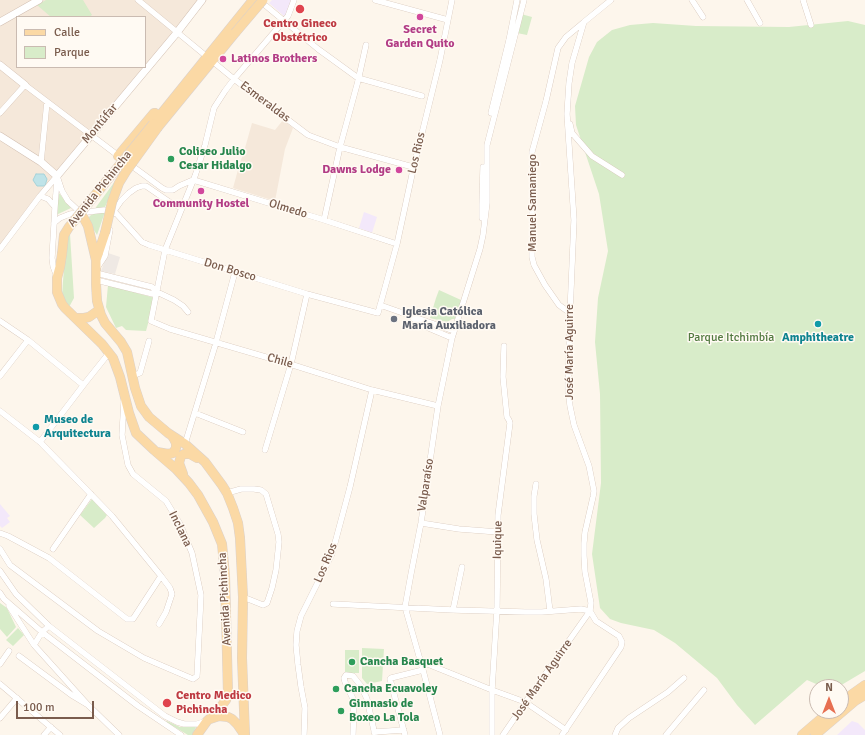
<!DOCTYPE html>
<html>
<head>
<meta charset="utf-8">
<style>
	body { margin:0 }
	#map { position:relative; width:865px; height:735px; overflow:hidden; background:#fdf6ec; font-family:Signika,sans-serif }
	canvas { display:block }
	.legend { position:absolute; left:16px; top:16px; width:130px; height:52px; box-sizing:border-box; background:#fffaf3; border:1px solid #cabbb1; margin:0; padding:5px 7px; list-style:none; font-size:12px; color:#7a5c4d }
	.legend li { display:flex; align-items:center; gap:8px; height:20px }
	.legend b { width:20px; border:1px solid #cabbb1 }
	.north { position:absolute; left:809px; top:679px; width:40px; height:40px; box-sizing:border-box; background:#fffaf3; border:1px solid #cabbb1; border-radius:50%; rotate:0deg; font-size:11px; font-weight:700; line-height:16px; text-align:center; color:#7a5c4d }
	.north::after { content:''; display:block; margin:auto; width:14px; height:18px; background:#e76f51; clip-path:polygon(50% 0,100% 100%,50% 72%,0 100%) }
	.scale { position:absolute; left:16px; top:701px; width:78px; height:18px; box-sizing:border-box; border:2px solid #7a5c4d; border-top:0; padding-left:5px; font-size:12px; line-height:14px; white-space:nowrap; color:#7a5c4d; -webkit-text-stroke:3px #fffaf3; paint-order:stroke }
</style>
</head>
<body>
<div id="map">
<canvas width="865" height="735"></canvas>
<ul class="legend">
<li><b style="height:5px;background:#fbd9a5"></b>Calle</li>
<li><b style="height:11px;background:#d8ecc9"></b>Parque</li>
</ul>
<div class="north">N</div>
<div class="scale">100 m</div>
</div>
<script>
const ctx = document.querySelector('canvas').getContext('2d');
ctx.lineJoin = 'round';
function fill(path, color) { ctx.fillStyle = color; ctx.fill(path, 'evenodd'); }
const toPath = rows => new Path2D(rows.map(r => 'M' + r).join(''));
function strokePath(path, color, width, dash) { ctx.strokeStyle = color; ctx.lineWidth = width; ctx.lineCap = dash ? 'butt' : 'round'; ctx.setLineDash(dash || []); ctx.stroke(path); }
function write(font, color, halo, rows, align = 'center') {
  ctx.font = font + ' Signika,sans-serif'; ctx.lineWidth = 3; ctx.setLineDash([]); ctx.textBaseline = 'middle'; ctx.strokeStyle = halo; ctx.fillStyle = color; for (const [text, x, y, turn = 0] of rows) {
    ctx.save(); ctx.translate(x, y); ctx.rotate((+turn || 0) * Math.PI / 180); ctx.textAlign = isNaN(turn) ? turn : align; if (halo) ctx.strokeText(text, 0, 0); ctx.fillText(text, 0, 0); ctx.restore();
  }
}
fill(toPath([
	[0,0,207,0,0,248],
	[17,17,145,17,145,67,17,67],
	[283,120,293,128,285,149,275,201,233,188,239,166,245,148,252,123,275,130]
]), '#f5e8da');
fill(toPath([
	[108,253,120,257,115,274,101,271]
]), '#efe9e4');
fill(toPath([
	[272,0,292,0,287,15,284,16,269,3],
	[364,212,377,217,372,233,359,228],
	[0,504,10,516,7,518,10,522,2,528,0,526],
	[852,721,858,723,865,730,865,735,837,735]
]), '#f3e8fa');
fill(toPath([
	[46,0,83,0,92,15,89,17,51,17,37,5],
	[521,14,532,17,527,35,517,33],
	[848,21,865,25,865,671,838,687,823,687,807,680,755,725,737,705,717,678,675,643,654,630,621,623,610,619,600,608,592,554,601,483,600,394,595,342,598,298,608,251,599,194,576,125,575,106,589,57,597,42,612,30,630,25,653,23,696,26,789,27],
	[118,177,105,207,94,210],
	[59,193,71,208,56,215],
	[105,212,97,235,87,219,91,215,97,213],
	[70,234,74,298,68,309,62,296,63,281,67,236],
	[108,285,155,298,146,331,126,330,122,326,116,328,106,307],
	[439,290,461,300,456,319,452,319,447,322,430,318,436,298],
	[92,499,107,515,105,518,94,528,80,515],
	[0,603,7,608,16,627,7,637,0,629],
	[18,628,24,635,13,646,6,640],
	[362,648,384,649,382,681,367,684,362,678],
	[345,650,359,650,359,673,345,673],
	[167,721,180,727,196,727,192,735,188,735,166,722]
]), '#d8ecc9');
const water = toPath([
	[36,174,44,174,47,179,45,186,37,186,33,180,36,174]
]);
fill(water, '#bfe3e8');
strokePath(water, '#a5d3da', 1);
const minor = toPath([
	[138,0,234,79,308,135,340,147,413,167],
	[294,0,288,16,234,79,225,91,214,108,205,145,195,176,165,250,151,321,170,329,293,365,372,390,438,406],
	[375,0,448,20],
	[692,0,703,17],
	[747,0,760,23],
	[803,0,811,25],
	[260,1,318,49,358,78,422,96],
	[0,113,25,85,120,157],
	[491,113,509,40,517,0],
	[570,124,572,133,592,156,622,175],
	[41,162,47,102],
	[128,163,162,188,166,190,173,190,179,186,193,180,200,182,321,219,397,244],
	[57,176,62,191,68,201,81,213],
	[40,196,48,199,55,207,52,258,53,266,57,277],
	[55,207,57,178],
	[113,214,114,211,121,201,129,193,136,188,142,186,146,186,171,203,182,208],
	[482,218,482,204,483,167],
	[324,220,340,147,358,81,366,45],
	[54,223,60,218,70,214,104,210,114,211,142,242,149,245,307,294,378,313,397,244,413,170,440,60,452,0],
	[0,249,40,196,57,176],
	[97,268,105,256,110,230],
	[96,273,152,287,157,292,174,300,183,306,188,312],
	[96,280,153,294,157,292],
	[380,305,454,331],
	[570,313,559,305,545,285,534,265,532,257,532,152,546,101,558,48,566,37,584,22],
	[412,317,419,324,452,338],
	[0,321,28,340,83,385],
	[0,376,28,340],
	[132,376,140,373,149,341],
	[0,411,40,442,80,483,112,516,161,576,170,588,172,594,166,612,159,624],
	[195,413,243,432],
	[40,442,85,383,109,353],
	[185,444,215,346,235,272],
	[265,450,291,364,307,294],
	[536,484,534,496,534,514,537,540,546,579,550,611],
	[227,493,241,489,254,489,261,490,266,494,278,534,279,542,276,570,272,588,267,603,263,605,243,597],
	[421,523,459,529,498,532],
	[0,533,8,536,49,558,127,619,133,619,161,576],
	[0,549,10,565,98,631,144,658,193,679,197,676,201,595,192,553,180,524,166,501,133,474,128,465,122,435,124,401],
	[53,549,91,494],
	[0,571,16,594,49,626,165,716,177,722,184,724,197,724,207,721],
	[0,593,4,599,42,632,138,706,181,735],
	[333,604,453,610,525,612,542,612,581,609,590,611,596,621,619,636,622,642,621,647,562,735],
	[9,606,34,645,88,705],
	[453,610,462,567],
	[34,645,42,632,49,626],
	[19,656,73,696,88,705,119,735],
	[420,661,492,690,525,702,566,730],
	[0,664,9,651],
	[0,684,60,735],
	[0,718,17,698],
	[374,732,404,730],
	[44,735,51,727],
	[304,735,305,708,301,687,298,665,296,645,297,631,301,616,332,554,350,487,372,390],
	[353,735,354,701,345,682,344,678,346,675,353,676,361,686,367,699,375,735],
	[405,735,390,679,391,678,423,670],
	[440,735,423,670,405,607,411,574,421,523,438,406,452,338,480,249,483,235,487,203,487,145,524,0],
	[492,735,492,690,497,609,498,515,510,423,509,420,507,417,503,377,504,346],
	[503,735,527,700,590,611,591,603,585,572,584,556,584,543,585,532,593,497,594,491,589,466,574,425,570,406,568,388,570,313,574,220,567,114,569,83,572,63,584,22,611,0],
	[615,735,618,728,629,718,668,692,684,678],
	[666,735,704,690]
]);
const tertiary = toPath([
	[0,22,39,0],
	[0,65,25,85],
	[0,136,41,162,57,176,175,35,202,0]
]);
const primary = toPath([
	[153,124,253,0],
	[158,127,235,33],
	[118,156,154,113,155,113],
	[81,213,88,226,96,260],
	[105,233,96,260,96,284,97,301,101,315,105,323,121,342,127,352,135,388,141,406,149,417,168,433,185,444,205,462,222,485,227,493,233,508,238,523,240,538,243,597,242,658,245,735],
	[62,254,60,267,57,278,57,292,62,304,65,308,102,344,113,358,120,377,129,413,136,433,154,450,176,469,189,483,198,495,213,522,222,544,225,575,228,694,226,700,216,713,207,721,197,735],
	[76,318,84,318,89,317,99,310],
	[157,452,168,454,173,453,176,448,176,443,174,439,172,436],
	[183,474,179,463,181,456,184,454,190,454,197,458],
	[841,702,865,685],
	[210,719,219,716,228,717,232,719,237,724,244,734],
	[802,735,830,711],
	[815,735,855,701,865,695]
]);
strokePath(minor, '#d1beb0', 6);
strokePath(tertiary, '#d1beb0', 8);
strokePath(primary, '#dad1cd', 10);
strokePath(minor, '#fff', 5.5);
strokePath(tertiary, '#fff', 7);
strokePath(primary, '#fbd9a5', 9);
const primaryBridge = toPath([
	[235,33,263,0],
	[105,233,112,202,119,183,127,170,158,127],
	[62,254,64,235,69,227,153,124]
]);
strokePath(primaryBridge, '#dad1cd', 10, []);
strokePath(primaryBridge, '#fbd9a5', 9);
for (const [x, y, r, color] of [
	[300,9,5,"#e0444e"],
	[420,17,4,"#d1479c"],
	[223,59,4,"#d1479c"],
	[171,159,4,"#2e9e5b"],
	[399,170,4,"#d1479c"],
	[201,191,4,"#d1479c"],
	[394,319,4,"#6b7280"],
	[818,324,4,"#0f9aa8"],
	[36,427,4,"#0f9aa8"],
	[352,662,4,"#2e9e5b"],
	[336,689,4,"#2e9e5b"],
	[167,703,5,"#e0444e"],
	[341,711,4,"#2e9e5b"]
]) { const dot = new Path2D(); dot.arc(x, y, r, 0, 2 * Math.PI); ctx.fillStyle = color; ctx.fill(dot); strokePath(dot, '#fffaf3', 1.5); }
write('bold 12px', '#be3a42', '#fffaf3', [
	["Centro Gineco",300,24],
	["Obstétrico",300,38],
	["Centro Medico",176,696,"left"],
	["Pichincha",176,710,"left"]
]);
write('bold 12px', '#b23c85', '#fffaf3', [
	["Secret",420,30],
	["Garden Quito",420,44],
	["Latinos Brothers",231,59,"left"],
	["Dawns Lodge",391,170,"right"],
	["Community Hostel",201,204]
]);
write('12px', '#7a5c4d', '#fffaf3', [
	["Esmeraldas",265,102,37],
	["Montúfar",100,124,-50],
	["Los Rios",417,153,-77],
	["Avenida Pichincha",100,189,-51],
	["Manuel Samaniego",533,203,-90],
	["Olmedo",288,209,17],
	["Don Bosco",230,270,17],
	["José María Aguirre",570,352,-90],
	["Chile",280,361,16],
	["Valparaíso",426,485,-81],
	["Inclana",180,529,64],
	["Iquique",498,540,-89],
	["Los Rios",326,563,-67],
	["Avenida Pichincha",225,599,-93],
	["José María Aguirre",542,680,-55]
]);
write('bold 12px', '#27864d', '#fffaf3', [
	["Coliseo Julio",179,152],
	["Cesar Hidalgo",179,166],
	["Cancha Basquet",360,662],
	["Cancha Ecuavoley",344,689],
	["Gimnasio de",349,704],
	["Boxeo La Tola",349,718]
], 'left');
write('bold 12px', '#5b616d', '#fffaf3', [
	["Iglesia Católica",402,312],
	["María Auxiliadora",402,326]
], 'left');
write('12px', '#537a41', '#fffaf3', [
	["Parque Itchimbía",731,338]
]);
write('bold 12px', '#0d838f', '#fffaf3', [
	["Amphitheatre",818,338],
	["Museo de",44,420,"left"],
	["Arquitectura",44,434,"left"]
]);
</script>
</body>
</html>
